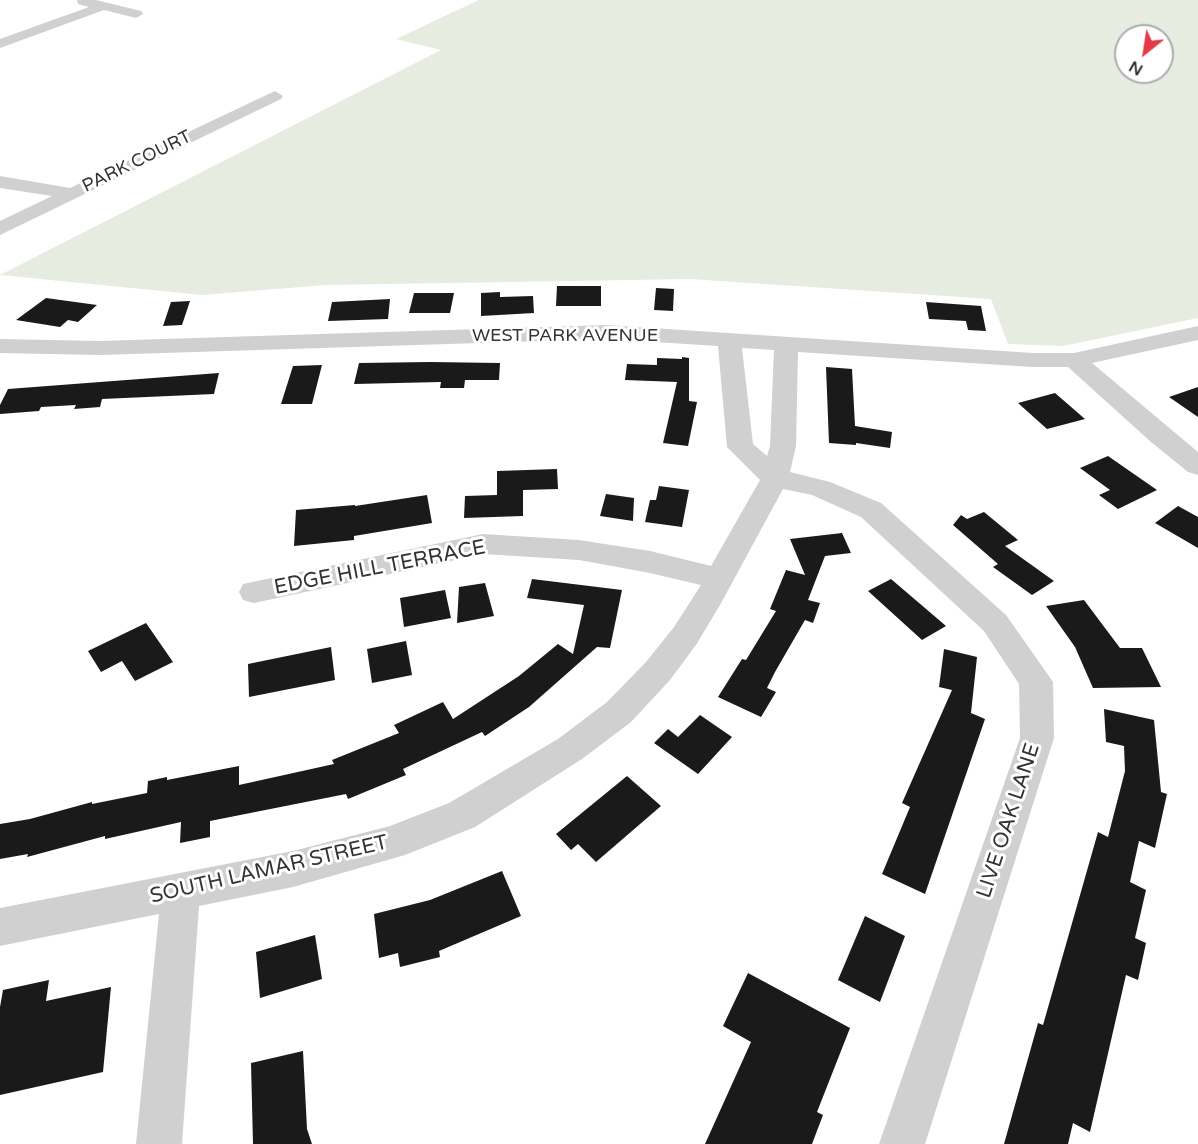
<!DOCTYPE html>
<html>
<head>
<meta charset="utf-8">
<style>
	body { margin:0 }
	#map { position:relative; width:1198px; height:1144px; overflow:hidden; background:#fff; font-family:"Varela Round",sans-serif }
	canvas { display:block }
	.north { position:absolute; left:1114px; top:24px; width:60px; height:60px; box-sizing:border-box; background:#fff; border:2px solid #adadad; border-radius:50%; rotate:210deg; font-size:16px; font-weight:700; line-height:24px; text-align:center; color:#333 }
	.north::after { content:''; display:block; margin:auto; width:21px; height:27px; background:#e63946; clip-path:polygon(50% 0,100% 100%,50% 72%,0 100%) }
</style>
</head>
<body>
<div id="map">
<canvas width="1198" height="1144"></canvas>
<div class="north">N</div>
</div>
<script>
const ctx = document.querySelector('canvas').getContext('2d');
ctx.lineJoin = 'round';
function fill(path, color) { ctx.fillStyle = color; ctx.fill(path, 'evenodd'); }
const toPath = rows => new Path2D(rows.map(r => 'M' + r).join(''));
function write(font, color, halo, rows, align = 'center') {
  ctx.font = font + ' "Varela Round",sans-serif'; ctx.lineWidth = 6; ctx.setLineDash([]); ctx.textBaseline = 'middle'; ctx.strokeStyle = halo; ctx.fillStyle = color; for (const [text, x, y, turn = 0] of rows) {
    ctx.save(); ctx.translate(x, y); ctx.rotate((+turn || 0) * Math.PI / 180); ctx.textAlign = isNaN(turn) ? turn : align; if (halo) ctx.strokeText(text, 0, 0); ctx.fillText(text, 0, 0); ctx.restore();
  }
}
fill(toPath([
	[479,0,1198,0,1198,318,1063,346,1008,344,991,299,690,279,325,285,202,295,0,275,441,50,396,39],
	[1126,36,1162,36,1162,72,1126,72]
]), '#e6ecdf');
fill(toPath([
	[557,286,601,286,601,306,556,306],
	[656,288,674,289,673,311,654,310],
	[500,292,500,297,533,296,534,313,481,316,481,293],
	[414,293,454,293,450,313,409,313],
	[46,298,97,305,78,322,68,320,60,327,16,320],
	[390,299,388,319,328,321,332,302],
	[190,301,182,325,163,326,171,302],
	[926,302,981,306,986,331,968,330,966,321,929,319],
	[682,357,689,358,689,401,697,402,688,446,663,443,677,382,625,380,627,364,657,365,657,358,682,359],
	[359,363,430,362,500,363,499,380,465,380,464,388,440,388,441,382,354,384],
	[322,365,312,404,281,404,293,366],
	[826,367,852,369,855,426,892,432,890,448,856,443,856,445,829,443],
	[219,373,214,394,102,399,100,407,74,409,76,405,41,407,39,411,0,414,0,405,8,389],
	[1198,387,1198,417,1169,397],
	[1055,393,1085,419,1047,429,1018,403],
	[1108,456,1157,490,1118,509,1099,495,1110,490,1080,468],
	[557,469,558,489,523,490,523,516,464,518,465,496,497,495,497,471],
	[659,486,689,490,682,527,645,522,650,500,656,500],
	[606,494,634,498,633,521,600,516],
	[427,495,432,523,354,536,354,540,294,546,296,510,355,505,355,506],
	[1178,506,1198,517,1198,548,1155,523],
	[984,512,1018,540,1005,546,1054,581,1032,595,993,567,998,564,953,525,961,515,967,519],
	[842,533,851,553,825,556,808,600,820,603,813,623,805,620,775,672,767,688,776,692,761,717,718,697,742,659,746,660,776,611,770,609,786,570,805,575,790,539],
	[532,579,622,590,610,648,597,647,529,707,485,736,482,732,403,769,406,775,348,799,346,794,210,821,210,837,180,843,181,822,105,839,105,836,27,857,28,854,0,859,0,824,30,819,92,802,92,804,147,793,148,781,167,777,167,780,239,766,239,785,334,764,332,760,399,733,394,725,443,702,453,719,519,676,558,644,573,654,584,605,527,598],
	[891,579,946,626,922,640,868,591],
	[485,583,494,616,457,623,459,587],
	[445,590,451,618,404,627,400,598],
	[1084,600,1120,648,1142,648,1161,687,1093,688,1075,647,1046,606],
	[146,623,173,662,135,681,122,661,101,672,88,651],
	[406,641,412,675,372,683,367,649],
	[331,647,335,680,249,697,248,664],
	[944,649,977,657,971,713,985,719,925,894,882,874,910,807,902,803,952,690,939,687],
	[1104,709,1154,720,1161,792,1167,794,1155,848,1139,841,1130,882,1146,890,1135,938,1146,943,1138,980,1126,975,1090,1132,1073,1123,1068,1144,1004,1144,1038,1023,1043,1025,1098,832,1108,837,1125,771,1124,746,1106,742],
	[700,715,732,737,698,774,654,743,668,729,678,737],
	[627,776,661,806,596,862,578,844,571,850,556,834],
	[502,871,521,916,439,951,440,957,400,967,398,953,379,958,374,914,430,900],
	[865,916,905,936,880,1002,838,980],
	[315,935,322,979,260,998,256,952],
	[748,973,850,1028,817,1112,823,1115,812,1144,705,1144,751,1042,723,1026],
	[49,980,46,1001,111,987,103,1072,0,1095,0,1007,3,990],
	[303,1051,307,1129,312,1144,253,1144,251,1063]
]), '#1a1a1a');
fill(toPath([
	[77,0,96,0,141,11,143,14,136,18,104,10,0,48,0,39,89,7,78,4,77,0],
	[275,91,283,96,281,99,0,235,0,221,52,196,0,188,0,176,70,188,275,91],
	[606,325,1033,353,1074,353,1198,326,1198,340,1092,363,1198,452,1198,475,1188,472,1151,442,1068,367,1033,367,798,352,796,446,790,472,830,482,881,503,1006,615,1053,682,1054,738,925,1144,879,1144,1020,738,1019,684,984,631,861,517,812,495,783,489,720,605,696,645,670,680,631,722,582,759,475,827,405,855,293,887,199,906,182,1144,136,1144,159,914,0,946,0,908,293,851,390,826,449,803,558,739,607,702,646,662,674,627,701,585,650,573,579,560,483,554,254,603,243,600,239,592,243,584,483,534,579,540,650,551,711,566,760,480,727,447,718,346,606,339,100,355,0,353,0,339,100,341,606,325],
	[742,348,774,350,770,446,767,456,753,444,742,348]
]), '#d0d0d0');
write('18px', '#333', '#fff', [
	["PARK COURT",137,162,-26],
	["WEST PARK AVENUE",565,336]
]);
write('21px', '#333', '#fff', [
	["EDGE HILL TERRACE",380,568,-11],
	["LIVE OAK LANE",1009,821,-72],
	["SOUTH LAMAR STREET",269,870,-13]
]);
</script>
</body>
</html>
